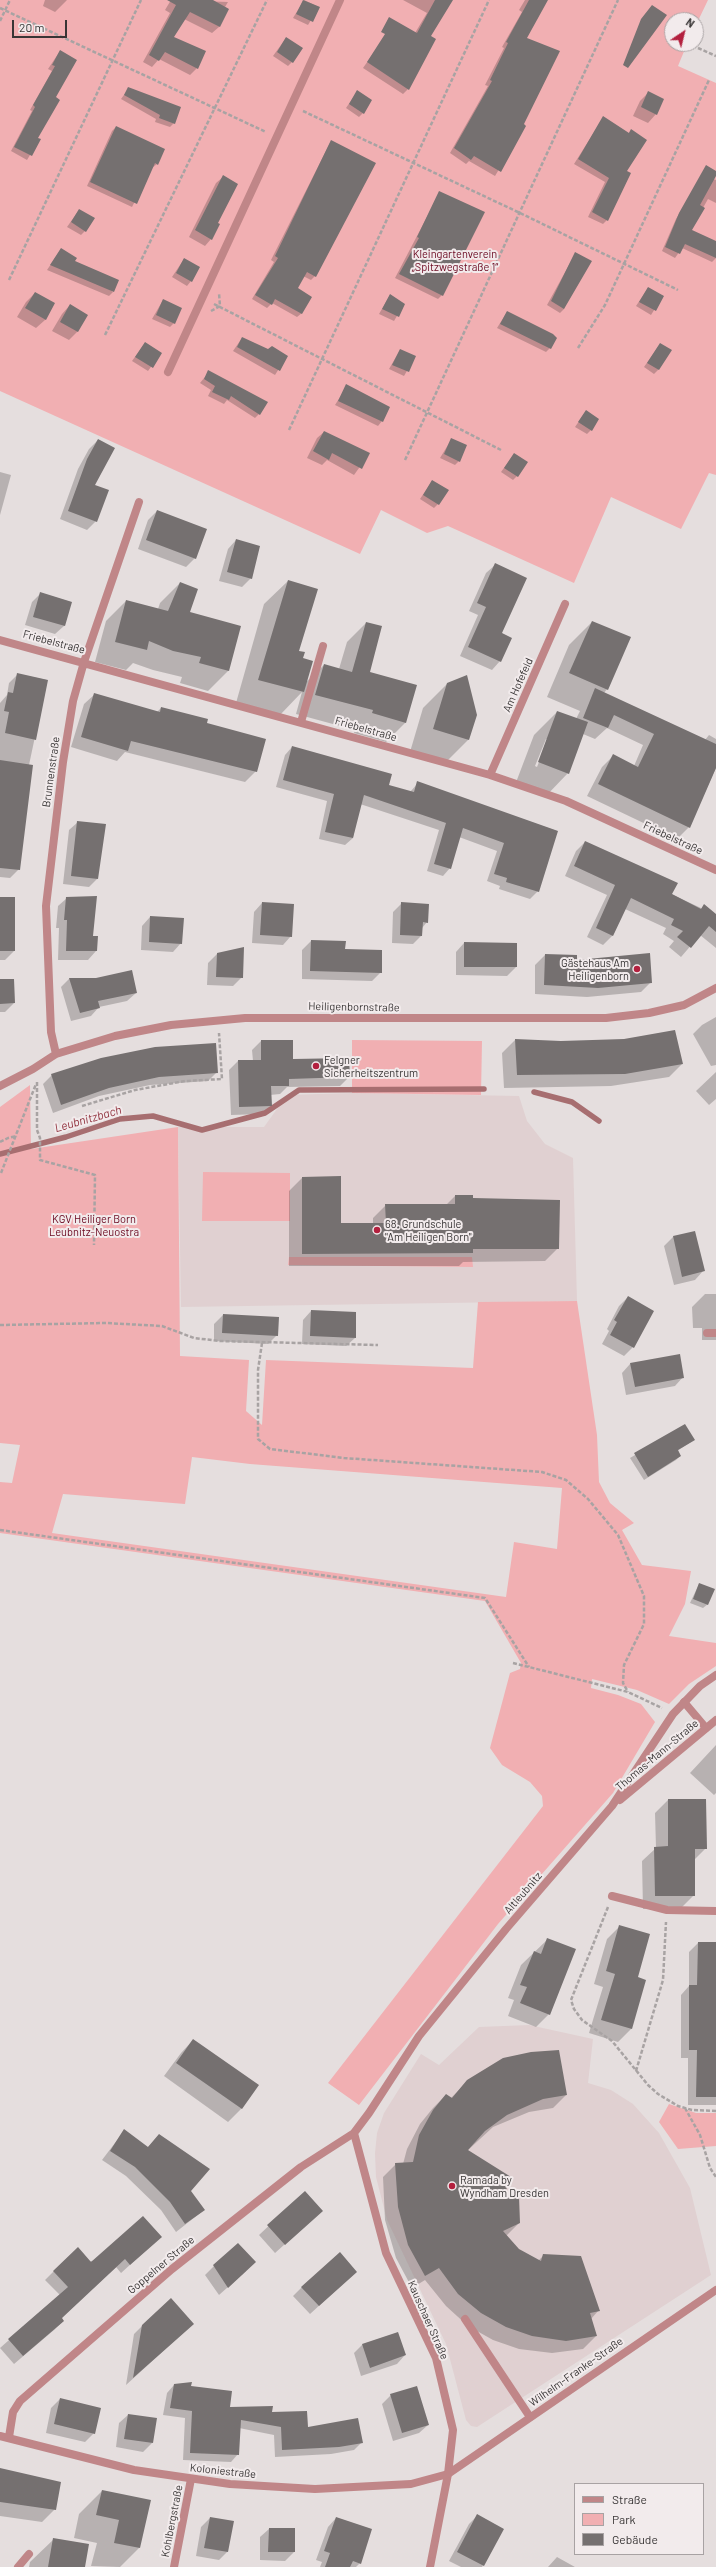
<!DOCTYPE html>
<html>
<head>
<meta charset="utf-8">
<style>
	body { margin:0 }
	#map { position:relative; width:716px; height:2567px; overflow:hidden; background:#e5dede; font-family:Barlow,sans-serif }
	canvas { display:block }
	.legend { position:absolute; left:574px; top:2483px; width:130px; height:72px; box-sizing:border-box; background:#f2ebec; border:1px solid #a8a2a3; margin:0; padding:5px 7px; list-style:none; font-size:12px; color:#383535 }
	.legend li { display:flex; align-items:center; gap:8px; height:20px }
	.legend b { width:20px; border:1px solid #a8a2a3 }
	.north { position:absolute; left:664px; top:12px; width:40px; height:40px; box-sizing:border-box; background:#f2ebec; border:1px solid #a8a2a3; border-radius:50%; rotate:35deg; font-size:11px; font-weight:700; line-height:16px; text-align:center; color:#383535 }
	.north::after { content:''; display:block; margin:auto; width:14px; height:18px; background:#b3203e; clip-path:polygon(50% 0,100% 100%,50% 72%,0 100%) }
	.scale { position:absolute; left:12px; top:20px; width:55px; height:18px; box-sizing:border-box; border:2px solid #383535; border-top:0; padding-left:5px; font-size:12px; line-height:14px; white-space:nowrap; color:#383535; -webkit-text-stroke:3px #f2ebec; paint-order:stroke }
</style>
</head>
<body>
<div id="map">
<canvas width="716" height="2567"></canvas>
<ul class="legend">
<li><b style="height:5px;background:#c08688"></b>Straße</li>
<li><b style="height:11px;background:#f1afb2"></b>Park</li>
<li><b style="height:11px;background:#757070"></b>Gebäude</li>
</ul>
<div class="north">N</div>
<div class="scale">20 m</div>
</div>
<script>
const ctx = document.querySelector('canvas').getContext('2d');
ctx.lineJoin = 'round';
function fill(path, color) { ctx.fillStyle = color; ctx.fill(path, 'evenodd'); }
const toPath = rows => new Path2D(rows.map(r => 'M' + r).join(''));
function strokePath(path, color, width, dash) { ctx.strokeStyle = color; ctx.lineWidth = width; ctx.lineCap = dash ? 'butt' : 'round'; ctx.setLineDash(dash || []); ctx.stroke(path); }
function write(font, color, halo, rows, align = 'center') {
  ctx.font = font + ' Barlow,sans-serif'; ctx.lineWidth = 4; ctx.setLineDash([]); ctx.textBaseline = 'middle'; ctx.strokeStyle = halo; ctx.fillStyle = color; for (const [text, x, y, turn = 0] of rows) {
    ctx.save(); ctx.translate(x, y); ctx.rotate((+turn || 0) * Math.PI / 180); ctx.textAlign = isNaN(turn) ? turn : align; if (halo) ctx.strokeText(text, 0, 0); ctx.fillText(text, 0, 0); ctx.restore();
  }
}
fill(toPath([
	[352,1093,519,1096,527,1121,545,1144,573,1158,577,1301,181,1307,178,1127,264,1127,287,1095],
	[529,2025,593,2039,588,2083,611,2090,633,2104,659,2133,690,2188,711,2275,477,2427,471,2426,466,2420,446,2344,387,2220,376,2177,375,2153,377,2133,384,2113,421,2054,439,2065,479,2027]
]), '#e0d0d1');
fill(toPath([
	[0,0,708,0,696,25,696,20,672,20,672,44,687,44,678,66,716,83,716,475,709,473,681,529,611,497,574,583,448,526,427,533,381,510,360,554,0,391],
	[352,1040,482,1041,481,1095,352,1093],
	[30,1085,31,1149,178,1127,180,1356,249,1360,246,1411,262,1425,266,1360,473,1368,478,1302,577,1301,597,1435,599,1482,610,1503,634,1523,622,1530,642,1565,691,1571,685,1604,669,1636,716,1643,716,1666,689,1684,669,1704,637,1690,592,1679,591,1688,618,1695,641,1704,655,1722,613,1793,498,1924,359,2105,328,2083,543,1806,542,1796,530,1782,502,1765,490,1748,510,1673,520,1669,521,1663,485,1601,0,1533,0,1482,12,1483,20,1445,0,1443,0,1107],
	[192,1457,250,1464,562,1488,557,1549,514,1542,506,1597,52,1533,63,1494,185,1504],
	[203,1172,290,1173,290,1221,202,1221],
	[289,1257,472,1257,473,1267,288,1265],
	[669,2104,696,2113,716,2113,716,2146,678,2149,659,2122]
]), '#f1afb2');
fill(toPath([
	[45,0,67,0,55,12,43,6],
	[171,0,228,2,225,7,228,9,219,27,212,33,184,19,173,37,197,68,190,75,159,59,152,67,143,62,170,13,165,10],
	[304,0,319,7,308,25,293,18],
	[403,0,452,0,429,36,408,89,403,94,363,68,384,38,415,33,427,13],
	[525,0,539,0,525,38,522,125,525,126,495,176,469,161,466,164,450,153,488,86,485,85,504,48,502,47,522,12,519,10],
	[286,38,292,62,288,66,273,56],
	[60,51,54,98,37,138,39,140,27,160,11,151,32,111,30,110,52,71,48,69],
	[129,88,174,123,170,127,155,122,156,119,121,99],
	[357,92,363,113,359,117,346,108],
	[648,93,656,114,648,123,633,116,640,101],
	[603,118,628,134,631,130,626,172,607,220,603,224,588,217,605,182,574,164],
	[116,127,157,164,152,168,132,207,87,186,112,131],
	[331,141,315,276,311,280,303,276,297,288,302,313,297,317,272,303,267,308,252,299,274,262,271,260],
	[706,167,716,172,713,179,716,180,716,203,708,199,690,231,716,242,716,258,712,262,682,248,675,258,662,251,676,219],
	[223,177,216,223,211,239,205,246,189,237,216,183],
	[440,192,442,295,438,299,395,278],
	[79,210,85,231,81,235,67,227],
	[61,249,73,261,113,292,109,296,47,270],
	[575,254,564,309,560,313,547,305],
	[184,259,191,281,187,286,172,277],
	[648,288,663,296,651,315,636,306],
	[35,293,54,304,45,320,36,328,17,317,26,302],
	[390,295,404,304,394,321,379,314],
	[163,300,174,323,170,327,152,319],
	[70,305,87,315,77,332,69,340,52,331,62,314],
	[507,312,550,348,546,352,497,328],
	[242,338,269,351,287,356,275,375,233,351],
	[145,343,161,353,148,371,132,361],
	[660,344,658,370,654,374,644,367],
	[400,350,415,357,404,376,389,369],
	[209,372,259,414,255,418,227,400,224,404,208,396,211,390,200,383],
	[347,386,382,421,378,426,335,405],
	[586,411,591,430,587,434,575,427],
	[324,432,369,454,354,475,327,460,322,465,307,458,317,438],
	[98,440,94,486,96,521,87,530,60,519,78,469,89,449],
	[451,440,459,461,455,465,440,458],
	[514,454,517,476,513,480,501,472],
	[0,472,11,475,0,515],
	[432,481,438,504,434,508,420,499],
	[157,511,195,558,186,567,138,549,148,520],
	[236,540,251,578,242,587,219,581,228,549],
	[495,565,500,661,492,670,460,656,478,615,469,611,486,573],
	[288,581,298,652,302,659,305,683,324,665,339,669,347,642,366,623,369,673,406,722,386,742,354,733,355,730,296,714,302,692,280,715,236,703,264,604],
	[180,583,188,613,240,627,228,671,208,691,180,683,182,677,153,670,133,663,126,670,95,662,106,621,126,601,158,609,160,603],
	[41,593,71,602,64,626,55,634,25,625,32,602],
	[592,622,607,689,604,693,705,740,709,735,716,739,716,768,689,827,677,839,587,796,602,767,613,756,634,766,643,745,607,728,595,739,583,734,568,773,545,797,515,785,534,735,557,712,576,719,580,711,547,697,569,645],
	[546,739,548,739,537,767,535,766],
	[18,674,47,680,29,765,19,869,10,878,0,877,0,703,7,695,9,683],
	[447,684,468,740,445,763,410,752,423,708],
	[95,694,157,712,161,708,206,724,256,771,245,782,125,752,117,761,71,747,84,704],
	[292,747,388,786,410,792,418,783,557,831,538,891,530,899,499,889,500,886,487,881,497,851,459,837,450,868,443,876,427,871,439,830,360,804,353,838,345,845,319,839,327,801,276,787,285,755],
	[78,822,97,879,89,887,63,884,69,830],
	[585,842,671,894,716,915,716,948,700,935,681,957,669,947,674,941,663,934,666,928,625,909,613,935,603,945,587,937,607,895,565,876,576,851],
	[0,898,14,898,14,951,5,960,0,960],
	[67,898,92,937,96,951,88,960,58,960,59,928,56,928,58,906],
	[262,903,291,936,283,945,252,943,254,912],
	[402,903,427,922,422,928,421,936,413,944,392,943,393,912],
	[150,917,181,943,173,952,141,950,142,926],
	[311,941,344,950,381,972,372,981,302,979,302,950],
	[464,943,516,967,507,976,456,975,456,952],
	[217,954,242,977,233,986,207,985,208,963],
	[545,955,576,961,651,982,641,992,587,997,535,994,535,965],
	[69,979,136,993,127,1001,99,1007,91,1016,71,1021,61,987],
	[0,980,14,1003,5,1012,0,1012],
	[716,1017,716,1065,711,1066,693,1034,702,1025],
	[515,1040,561,1042,682,1064,669,1077,611,1086,504,1088,502,1053],
	[261,1041,292,1041,292,1061,349,1077,340,1086,287,1087,280,1094,270,1095,271,1106,262,1114,231,1115,229,1070,238,1061,253,1061,252,1050],
	[217,1072,208,1081,150,1085,99,1096,53,1113,43,1084,52,1075],
	[716,1072,716,1099,709,1105,696,1091],
	[302,1178,340,1224,373,1224,373,1218,386,1205,446,1205,455,1196,472,1199,558,1248,545,1261,463,1262,459,1266,289,1266,289,1191],
	[694,1232,703,1271,695,1280,674,1285,664,1246,673,1237],
	[705,1294,716,1294,716,1340,702,1340,702,1328,693,1328,692,1307],
	[628,1297,633,1347,624,1356,602,1344,609,1331,607,1329,619,1306],
	[311,1311,355,1338,346,1346,302,1344,303,1320],
	[223,1315,277,1335,268,1344,214,1341,214,1324],
	[630,1364,683,1377,675,1386,626,1395,622,1373],
	[685,1425,694,1440,677,1451,680,1456,676,1460,644,1480,630,1458],
	[699,1584,708,1604,703,1608,690,1603],
	[716,1745,716,1793,714,1795,690,1773],
	[668,1800,706,1848,694,1860,694,1895,681,1908,643,1909,642,1861,656,1848,655,1813],
	[620,1926,637,1978,645,1981,631,2029,618,2042,589,2033,603,1987,594,1984,607,1939],
	[548,1939,549,2014,536,2027,508,2016,514,2000,508,1998,521,1965],
	[698,1943,716,1943,716,2105,688,2105,688,2058,681,2058,681,1995,689,1986,689,1952],
	[193,2040,258,2085,241,2109,228,2122,164,2076,181,2053],
	[468,2081,566,2095,553,2108,529,2112,493,2127,467,2151,519,2223,506,2236,518,2250,538,2261,544,2255,598,2311,591,2319,596,2336,583,2349,552,2353,519,2349,493,2340,468,2326,446,2306,425,2280,412,2288,396,2258,385,2220,383,2177,396,2164,403,2164,407,2149,420,2124,433,2108,446,2095,451,2098],
	[124,2131,147,2148,159,2135,190,2191,204,2210,176,2232,161,2210,126,2176,102,2160],
	[305,2192,313,2219,275,2253,259,2235],
	[152,2245,121,2273,116,2267,60,2319,63,2321,54,2330,14,2364,0,2348,60,2295,45,2280,54,2271],
	[214,2266,246,2271,219,2295,205,2275],
	[356,2272,310,2314,293,2296,302,2287],
	[143,2325,184,2332,126,2385,134,2334],
	[362,2345,405,2355,397,2364,361,2376,354,2353],
	[174,2385,190,2387,229,2408,271,2413,307,2428,361,2443,354,2450,331,2454,275,2457,274,2435,239,2428,238,2454,231,2462,183,2460,185,2418,163,2415,167,2393],
	[391,2395,428,2425,419,2433,393,2441,382,2404],
	[60,2399,94,2433,85,2442,46,2433,51,2408],
	[128,2415,156,2419,152,2443,143,2452,116,2447,119,2423],
	[0,2469,55,2509,42,2522,0,2516],
	[102,2491,150,2501,139,2548,120,2567,91,2566,97,2543,74,2538,79,2514],
	[477,2516,503,2529,482,2567,461,2567,449,2561,469,2524],
	[210,2518,228,2551,219,2560,196,2556,201,2527],
	[336,2518,360,2563,356,2567,320,2567,322,2562,316,2560,328,2527],
	[269,2529,294,2529,294,2552,285,2561,260,2560,260,2537],
	[54,2539,84,2567,29,2567,30,2562],
	[557,2557,575,2567,548,2567]
]), '#0003');
strokePath(toPath([
	[534,1092,572,1102,599,1121],
	[0,1154,66,1137,120,1119,153,1116,202,1130,265,1113,299,1090,484,1089]
]), '#a76e70', 5.5);
fill(toPath([
	[167,0,213,0,229,9,220,27,190,12,174,37,206,51,198,69,165,52,159,61,149,55,176,5],
	[303,0,320,7,313,22,296,14],
	[435,0,453,0,431,36,436,39,409,90,367,62,385,34,381,32,389,17,417,33],
	[529,0,548,0,527,38,560,51,524,124,526,126,501,172,474,156,471,160,454,148,492,81,490,80,508,43,506,42],
	[652,5,667,15,628,68,623,65,641,19],
	[286,37,303,48,293,63,277,52],
	[60,50,77,60,56,97,60,100,38,138,41,139,32,156,14,147,35,107,33,105,55,66,52,65],
	[128,87,181,107,175,124,159,118,160,115,124,95],
	[357,90,372,100,364,114,349,104],
	[648,91,664,99,657,115,641,107],
	[603,116,629,133,631,129,647,140,627,171,631,173,608,221,592,212,609,178,578,159],
	[116,126,165,149,158,165,155,163,137,204,90,182],
	[331,140,376,163,316,277,307,272,298,288,312,297,302,314,275,299,272,305,255,295,278,258,275,256],
	[706,165,716,171,716,176,700,205,705,208,692,230,716,241,716,258,685,244,680,254,665,247,679,213],
	[223,175,238,184,218,223,220,224,212,240,195,230],
	[439,191,485,212,443,296,399,274,419,238,417,237],
	[79,209,95,218,86,232,71,222],
	[61,248,77,258,75,261,119,280,114,292,50,265],
	[575,252,592,261,564,309,551,301],
	[184,258,200,267,192,282,176,273],
	[648,287,664,296,656,311,639,302],
	[35,292,55,303,46,320,25,308],
	[390,294,405,304,399,317,382,309],
	[163,299,182,308,175,324,156,315],
	[70,304,88,315,78,332,60,322],
	[507,311,553,334,557,338,551,349,500,324],
	[242,337,268,349,272,346,288,356,280,371,237,347],
	[145,342,162,353,153,368,135,357],
	[660,343,672,350,659,370,647,363],
	[400,349,416,356,409,372,392,365],
	[208,370,268,402,260,415,231,396,229,400,212,392,215,386,204,379],
	[346,384,390,407,383,422,338,401],
	[586,410,599,419,592,431,578,422],
	[324,431,370,453,362,469,332,453,329,460,313,451],
	[451,438,467,445,460,462,444,454],
	[98,439,115,448,95,485,109,490,97,522,68,511,87,459],
	[514,453,528,462,518,477,504,468],
	[432,480,449,490,439,505,423,495],
	[157,510,207,529,196,559,146,540],
	[236,539,260,546,252,579,227,572],
	[495,563,527,578,502,633,512,638,501,662,468,647,486,607,477,603],
	[288,580,318,589,299,651,305,652,303,658,313,661,304,692,258,680],
	[180,582,198,589,190,612,241,626,229,671,199,663,201,657,173,651,149,641,147,650,115,642,126,600,168,611],
	[40,592,72,602,65,626,33,617],
	[592,621,631,637,608,690,569,673],
	[366,622,382,626,370,672,417,685,406,723,372,713,373,710,315,695,324,664,352,672],
	[17,673,48,680,36,740,5,733,9,712,4,711,8,692,13,693],
	[467,675,477,715,469,740,433,729,447,683],
	[595,688,716,744,716,768,690,828,598,784,613,754,638,767,654,734,614,715,608,728,583,718],
	[94,693,160,712,161,707,208,719,207,723,266,739,257,772,131,741,128,751,81,737],
	[557,711,588,722,569,774,538,762],
	[292,746,392,774,389,785,414,792,417,781,558,831,539,892,506,882,507,878,494,874,504,843,463,828,451,869,434,864,446,823,364,795,353,838,325,832,334,794,283,780],
	[0,760,33,765,20,870,0,868],
	[77,821,106,824,98,879,71,876],
	[585,841,678,883,672,894,701,909,704,904,716,914,716,932,709,926,691,948,677,937,683,931,671,925,674,919,631,898,613,936,596,928,615,885,574,866],
	[97,896,93,936,98,936,97,951,66,951,67,920,64,920,66,897],
	[0,897,15,897,15,951,0,951],
	[262,902,294,904,292,937,260,935],
	[401,902,429,904,428,923,423,922,422,936,400,935],
	[150,916,184,918,182,944,149,942],
	[311,940,346,941,345,949,382,950,382,973,310,971],
	[464,942,517,943,517,967,464,967],
	[244,947,243,978,216,977,217,953],
	[650,953,652,983,598,988,544,985,545,954,577,955,577,960],
	[132,970,137,993,98,1001,100,1008,80,1013,69,978,96,978],
	[0,979,14,979,15,1003,0,1004],
	[675,1030,683,1064,625,1074,517,1075,515,1039,561,1041,624,1039],
	[261,1040,293,1040,293,1059,349,1058,350,1077,289,1079,289,1086,271,1086,272,1106,239,1107,238,1060,261,1060],
	[216,1043,218,1073,159,1077,109,1088,61,1105,51,1074,101,1058,155,1047],
	[341,1176,341,1223,386,1223,385,1204,455,1204,455,1195,473,1195,473,1198,560,1200,559,1249,473,1249,473,1253,302,1254,302,1177],
	[695,1231,705,1271,682,1277,673,1236],
	[628,1296,654,1311,634,1348,610,1335,617,1322,614,1320],
	[311,1310,356,1312,356,1338,310,1336],
	[223,1314,279,1317,278,1336,222,1333],
	[680,1354,684,1378,635,1387,630,1363],
	[685,1424,695,1440,678,1450,681,1456,648,1477,634,1453],
	[699,1583,715,1589,708,1605,693,1599],
	[668,1799,706,1799,707,1849,695,1849,695,1896,655,1896,654,1847,668,1846],
	[619,1925,650,1934,638,1977,646,1980,632,2029,601,2020,615,1974,606,1971],
	[547,1938,576,1949,550,2015,520,2003,527,1987,520,1985,534,1951,541,1954],
	[698,1942,716,1942,716,2097,696,2097,697,2050,689,2050,689,1985,697,1985],
	[193,2039,259,2085,242,2109,176,2063],
	[559,2050,567,2095,543,2099,507,2115,485,2131,468,2150,511,2177,503,2198,519,2196,520,2223,503,2231,519,2249,541,2261,543,2254,581,2256,600,2311,590,2313,597,2336,566,2341,532,2336,506,2327,481,2313,458,2294,439,2268,425,2276,408,2245,398,2207,395,2163,413,2162,419,2135,433,2110,446,2094,452,2098,467,2080,503,2058,531,2052],
	[124,2129,148,2147,159,2134,210,2169,191,2191,205,2210,185,2224,170,2202,135,2167,110,2151],
	[305,2191,323,2211,285,2245,267,2225],
	[143,2216,162,2237,130,2265,125,2259,62,2318,64,2321,23,2356,8,2339,68,2287,53,2271,78,2247,91,2262],
	[238,2243,256,2262,228,2288,213,2265],
	[340,2252,357,2272,319,2306,301,2287],
	[171,2298,194,2324,133,2378,142,2325],
	[398,2332,406,2355,370,2368,362,2344],
	[192,2382,191,2386,232,2391,230,2407,273,2406,272,2412,307,2411,308,2427,358,2418,363,2443,339,2447,282,2450,281,2427,241,2420,239,2455,190,2453,192,2411,170,2408,174,2384],
	[417,2386,429,2425,402,2433,390,2394],
	[60,2398,101,2408,95,2434,54,2424],
	[128,2414,157,2418,153,2443,124,2439],
	[0,2468,61,2482,56,2510,0,2502],
	[102,2490,151,2500,140,2548,114,2543,119,2520,96,2515],
	[477,2514,504,2529,484,2566,457,2552],
	[210,2517,234,2521,228,2552,204,2548],
	[336,2517,372,2529,361,2564,353,2561,350,2567,325,2567,330,2553,324,2551],
	[269,2528,295,2528,295,2552,268,2552],
	[53,2538,89,2544,85,2567,48,2567]
]), '#757070');
strokePath(toPath([
	[0,8,266,132],
	[0,21,10,0],
	[698,48,716,56],
	[303,111,520,213,678,290],
	[9,280,141,0],
	[214,304,501,450],
	[211,311,220,306,219,293],
	[105,335,267,0],
	[578,348,605,305,709,80],
	[289,430,489,0],
	[405,460,618,0],
	[37,1082,37,1130,40,1138,40,1160,95,1175,94,1245],
	[82,1106,135,1090,185,1081,222,1079,219,1033],
	[0,1142,8,1138,17,1136],
	[1,1173,36,1084],
	[0,1325,106,1323,162,1326,194,1338,220,1341,378,1345],
	[262,1343,258,1370,258,1439,270,1449,344,1458,542,1472,566,1480,588,1499,618,1535,644,1596,644,1624,624,1665,623,1683,628,1692],
	[0,1530,485,1598,529,1667],
	[513,1663,628,1692,662,1708],
	[608,1907,571,2000,574,2009,582,2020,612,2041,648,2085,658,2094,678,2106,692,2110,716,2111],
	[636,2071,663,1980,666,1922],
	[685,2108,700,2135,710,2168,716,2177]
]), '#a8a3a3', 2.5, [4, 2]);
strokePath(toPath([
	[168,372,340,0],
	[301,722,323,646],
	[707,1333,716,1333],
	[684,1702,706,1728],
	[465,2319,530,2417]
]), '#c08688', 8);
strokePath(toPath([
	[0,640,490,775,566,801,716,870],
	[490,775,565,604],
	[56,1054,51,1032,46,906,63,762,73,701,84,662,139,502],
	[0,1086,33,1069,56,1054,115,1036,171,1025,245,1018,606,1018,649,1013,684,1005,716,988],
	[620,1800,716,1720],
	[612,1896,667,1910,716,1911],
	[354,2133,386,2253,436,2358,453,2430,448,2474,430,2567],
	[9,2437,13,2412,20,2401,172,2269,301,2167,354,2133,369,2113,419,2036,506,1929,612,1806,673,1714,700,1686,716,1675],
	[18,2567,29,2554],
	[174,2567,191,2479]
]), '#c08688', 8);
strokePath(toPath([
	[0,2436,134,2470,230,2484,315,2489,411,2484,448,2474,716,2290]
]), '#c08688', 8);
for (const [x, y, r, color] of [
	[637,969,4,"#b3203e"],
	[316,1066,4,"#b3203e"],
	[377,1230,4,"#b3203e"],
	[452,2186,4,"#b3203e"]
]) { const dot = new Path2D(); dot.arc(x, y, r, 0, 2 * Math.PI); ctx.fillStyle = color; ctx.fill(dot); strokePath(dot, '#f2ebec', 1.5); }
write('11px', '#6a071f', '#f2ebec', [
	["Kleingartenverein",455,254],
	["„Spitzwegstraße 1“",455,267],
	["KGV Heiliger Born",94,1219],
	["Leubnitz-Neuostra",94,1232]
]);
write('11px', '#383535', '#f2ebec', [
	["Friebelstraße",54,642,15],
	["Am Hofefeld",518,685,-66],
	["Friebelstraße",366,729,16],
	["Brunnenstraße",51,772,-82],
	["Friebelstraße",673,838,25],
	["Heiligenbornstraße",354,1007,1],
	["Thomas-Mann-Straße",657,1755,-40],
	["Altleubnitz",523,1893,-49],
	["Goppelner Straße",161,2265,-40],
	["Kauschaer Straße",428,2320,66],
	["Wilhelm-Franke-Straße",576,2372,-35],
	["Koloniestraße",223,2471,6],
	["Kohlbergstraße",172,2521,-79]
]);
write('11px', '#383535', '#f2ebec', [
	["Gästehaus Am",629,963,"right"],
	["Heiligenborn",629,976,"right"],
	["Felgner",324,1060],
	["Sicherheitszentrum",324,1073],
	["68. Grundschule",385,1224],
	["\"Am Heiligen Born\"",385,1237],
	["Ramada by",460,2180],
	["Wyndham Dresden",460,2193]
], 'left');
write('italic 12px', '#91323e', '#f2ebec', [
	["Leubnitzbach",88,1119,-16]
]);
</script>
</body>
</html>
